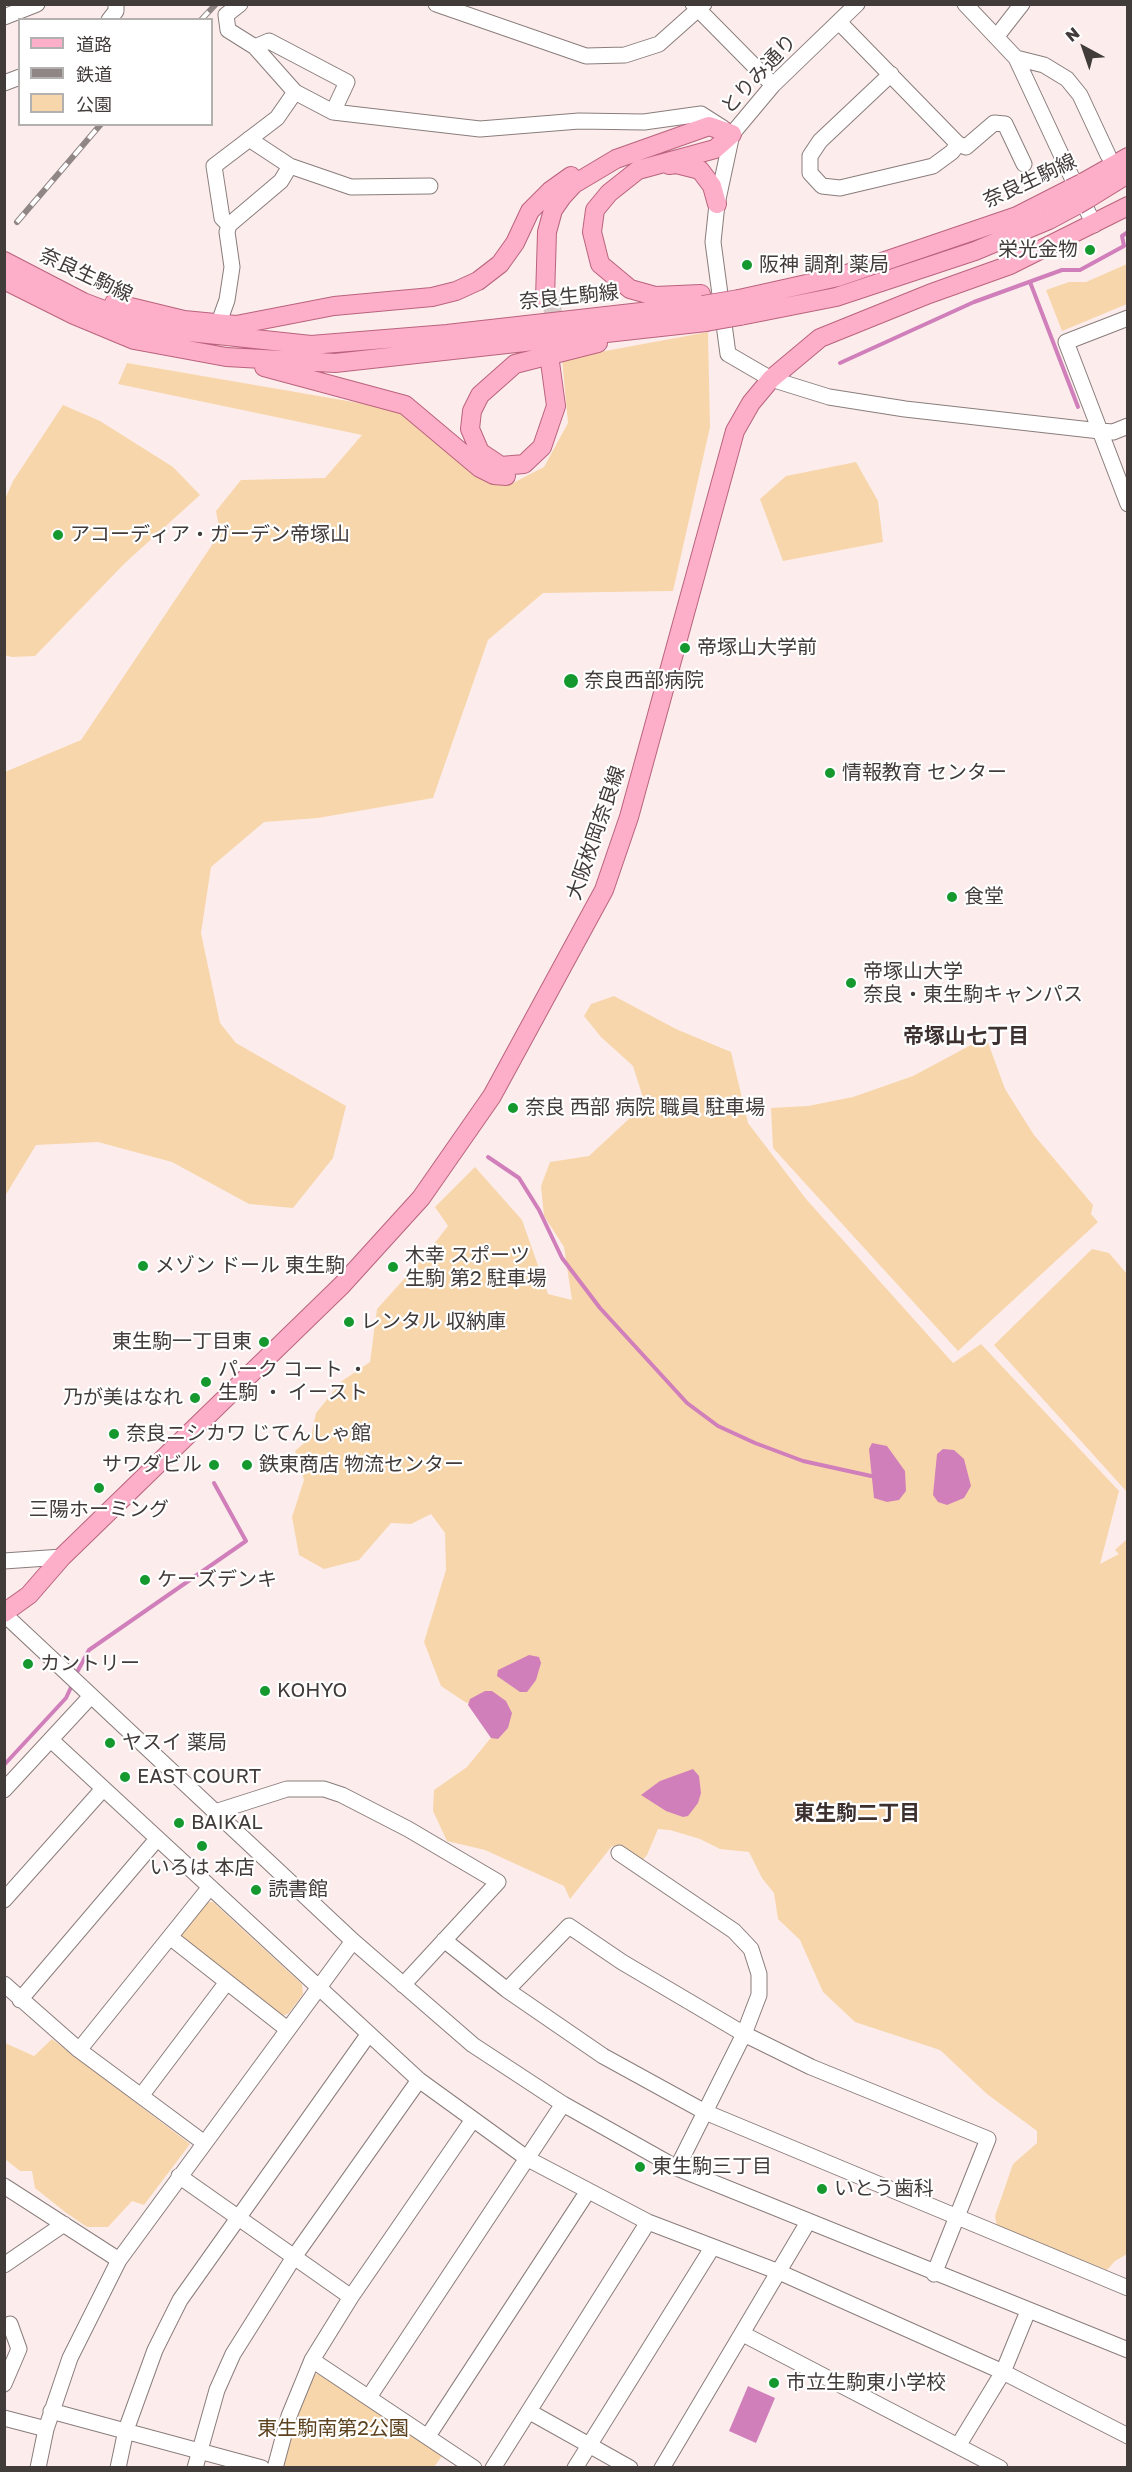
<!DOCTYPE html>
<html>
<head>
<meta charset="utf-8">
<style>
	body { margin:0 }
	#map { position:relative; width:1132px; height:2472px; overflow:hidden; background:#fcedec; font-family:"Golos Text","Noto Sans JP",sans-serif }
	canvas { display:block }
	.frame { position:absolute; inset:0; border:6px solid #413b3a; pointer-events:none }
	.legend { position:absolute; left:18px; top:18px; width:195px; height:108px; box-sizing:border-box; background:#fff; border:2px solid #b3b1b0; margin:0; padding:8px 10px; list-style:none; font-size:18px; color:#413b3a }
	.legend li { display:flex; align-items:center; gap:12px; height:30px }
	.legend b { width:30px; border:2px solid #b3b1b0 }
	.north { position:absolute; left:1054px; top:18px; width:60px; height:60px; -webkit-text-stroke:4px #fff; paint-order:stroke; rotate:320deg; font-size:16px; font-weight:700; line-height:24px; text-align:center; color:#413b3a }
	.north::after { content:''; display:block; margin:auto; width:21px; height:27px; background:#413b3a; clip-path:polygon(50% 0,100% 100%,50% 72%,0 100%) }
</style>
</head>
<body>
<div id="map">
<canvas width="1132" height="2472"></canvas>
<div class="frame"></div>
<ul class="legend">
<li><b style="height:8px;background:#fdaec8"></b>道路</li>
<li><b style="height:8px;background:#908685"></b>鉄道</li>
<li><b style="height:16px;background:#f8d6ab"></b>公園</li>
</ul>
<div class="north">N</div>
</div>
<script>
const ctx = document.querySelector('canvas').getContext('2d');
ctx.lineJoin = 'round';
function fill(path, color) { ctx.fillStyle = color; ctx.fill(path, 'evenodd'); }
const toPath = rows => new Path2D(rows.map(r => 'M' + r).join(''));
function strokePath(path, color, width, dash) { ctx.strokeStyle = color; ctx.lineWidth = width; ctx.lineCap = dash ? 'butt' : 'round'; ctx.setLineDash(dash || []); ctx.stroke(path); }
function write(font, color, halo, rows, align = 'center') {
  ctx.font = font + ' "Golos Text","Noto Sans JP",sans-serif'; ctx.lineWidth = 4.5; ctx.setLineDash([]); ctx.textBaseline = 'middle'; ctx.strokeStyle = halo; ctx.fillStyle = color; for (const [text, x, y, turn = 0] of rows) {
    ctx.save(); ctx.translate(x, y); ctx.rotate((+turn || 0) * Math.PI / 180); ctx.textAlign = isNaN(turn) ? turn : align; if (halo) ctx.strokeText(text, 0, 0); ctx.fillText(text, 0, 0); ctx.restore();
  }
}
fill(toPath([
	[1127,264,1127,304,1062,331,1046,290,1069,282,1086,282],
	[708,332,710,427,673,591,543,593,488,640,433,798,318,818,264,822,211,867,201,933,220,1023,236,1043,346,1106,333,1158,293,1208,249,1204,172,1162,98,1142,36,1145,5,1196,5,772,81,740,220,533,216,511,241,480,325,478,362,435,118,384,127,363,400,410,482,480,511,484,544,467,568,423,562,359],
	[63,405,100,421,173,467,200,495,125,563,35,656,12,657,4,655,5,499,13,481],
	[856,462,878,501,883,542,783,561,760,499,786,476],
	[614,996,676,1029,731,1052,748,1123,806,1199,953,1363,981,1344,1119,1491,1100,1564,1119,1554,1115,1550,1127,1539,1127,2254,1115,2261,1107,2270,997,2227,995,2216,1013,2164,1037,2143,1037,2131,987,2094,940,2050,855,2022,823,1992,800,1940,778,1919,774,1893,762,1878,749,1852,720,1849,700,1839,670,1830,658,1829,647,1855,641,1862,612,1846,570,1899,564,1886,485,1850,447,1841,433,1811,434,1790,467,1767,507,1718,465,1702,441,1686,424,1642,446,1570,445,1533,431,1514,411,1524,391,1523,359,1560,324,1569,299,1555,292,1517,304,1480,295,1451,311,1437,316,1413,342,1381,370,1362,377,1309,423,1258,448,1226,435,1207,475,1167,522,1220,548,1294,572,1300,564,1247,544,1216,541,1186,550,1162,589,1156,645,1104,633,1066,601,1037,584,1016,591,1004],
	[986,1037,1005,1089,1034,1135,1093,1205,1091,1214,1098,1222,958,1351,773,1148,771,1108,808,1106,853,1097,913,1076],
	[1092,1249,1109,1253,1127,1274,1127,1492,994,1345],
	[205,1902,213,1902,302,1984,303,1994,288,2014,280,2016,182,1940,181,1932],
	[52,2039,190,2144,144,2205,132,2201,108,2227,87,2227,65,2212,35,2188,32,2171,20,2171,5,2159,5,2043,34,2056],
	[318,2374,444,2453,434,2467,282,2468,289,2437,312,2375]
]), '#f8d6ab');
fill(toPath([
	[872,1443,887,1446,905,1471,906,1491,899,1500,887,1502,874,1498,869,1449],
	[943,1449,954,1450,964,1459,971,1486,964,1498,947,1505,938,1502,933,1495,937,1454],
	[529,1655,539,1657,541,1663,536,1680,527,1692,520,1692,497,1676,498,1670],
	[485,1691,492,1691,506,1701,512,1713,508,1728,498,1739,491,1738,468,1705,470,1699],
	[693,1769,699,1776,701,1793,698,1803,688,1816,683,1817,666,1811,641,1795,660,1781],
	[748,2386,775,2398,756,2443,729,2431]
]), '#d07fbb');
strokePath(toPath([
	[1030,282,1078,407],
	[840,363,974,302,1062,270,1080,270,1124,246,1122,236,1128,232],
	[488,1157,519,1178,539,1210,562,1258,600,1308,687,1403,718,1426,755,1443,803,1461,871,1476],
	[75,1676,89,1650,246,1541,214,1483],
	[4,1765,66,1698,73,1683]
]), '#d07fbb', 4);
strokePath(toPath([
	[551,297,556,337]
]), '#d7c9c8', 18, [18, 9]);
const minor = toPath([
	[240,4,226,15,228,30,255,47,295,92,333,112,480,129,579,121,644,122,701,114,723,128],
	[436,4,586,56,625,55,659,44,704,4],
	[693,4,773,85],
	[857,4,773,85,732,134,717,204,713,242,728,354,771,379,829,397,905,409,1100,431,1113,432,1128,426],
	[965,4,1016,58,1094,225],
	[4,17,37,4],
	[109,20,116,11,116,4],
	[839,22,958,144,966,147,994,123,1005,124,1024,164],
	[997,36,1022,4],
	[255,47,269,41,347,82,333,112],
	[1016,58,1044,65,1067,79,1080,95,1108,155],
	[891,74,820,141,810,156,810,173,822,186,840,188,933,166,952,152,958,144],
	[4,83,20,77],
	[249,139,290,166,351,187,430,186],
	[229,225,281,181,290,166],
	[1128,318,1066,342,1128,504],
	[218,325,227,300,232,267,227,232,229,225,222,218,214,166,277,118,295,92],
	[4,1561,62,1557],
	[4,1614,353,1941,473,2045,563,2104,677,2168,1128,2350],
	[51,1740,419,2080,528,2159,648,2222,779,2272,1003,2372,1128,2436],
	[4,1790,91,1696],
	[215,1812,287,1789,324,1789,342,1795,408,1829,498,1882,403,1985],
	[619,1853,734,1931,751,1949,759,1974,759,1995,744,2034,677,2168],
	[4,1900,103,1789],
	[170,1937,287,2029],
	[444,1940,507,1990,603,2056,705,2112,1128,2288],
	[4,1984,79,2050,203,2142],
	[507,1990,569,1926,622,1962,744,2034,811,2067,988,2139,934,2274],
	[20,2000,157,1839],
	[79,2050,210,1887],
	[141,2096,227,1982],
	[179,2176,351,2297],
	[4,2186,119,2260],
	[4,2265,64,2224],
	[743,2334,1000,2468],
	[312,2360,474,2468],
	[4,2384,19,2349,10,2324],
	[369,2397,563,2104],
	[51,2411,262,2468],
	[530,2412,630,2468],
	[4,2418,46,2429],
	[428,2436,588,2191],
	[958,2446,1003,2372,1028,2311],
	[38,2468,46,2429,70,2358,119,2260,353,1941],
	[118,2468,126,2430,155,2350,180,2300,368,2035],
	[195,2468,217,2390,233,2354,294,2257,419,2080],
	[275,2468,289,2416,312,2360,351,2297,472,2121],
	[493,2468,648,2222],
	[575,2468,712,2248],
	[662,2468,808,2222]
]);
const major = toPath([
	[669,165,676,164,700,170,712,186,717,204],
	[1082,183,1128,157],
	[1089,198,1128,174],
	[4,261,83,302,152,328,311,345,447,334,703,305],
	[4,280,74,315,134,340,226,357,335,363,706,322],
	[545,298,547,232,553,210,562,197,574,184,616,159,709,126,732,134,715,149,638,170,609,193,595,210,592,232,600,264,630,289,655,296,701,294],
	[739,299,838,277,1017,216,1070,189],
	[114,303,184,320,236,325,334,306,432,297,456,291,478,281,500,264,515,243,530,211,550,191,571,176],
	[740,316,836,297,975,251,1049,220,1077,205],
	[550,362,556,406,542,447,524,464,501,466,480,452,470,429,472,411,480,395,515,364,598,343],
	[264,367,405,405,480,468,494,475,506,476],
	[4,1613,29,1595,62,1557,342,1285,421,1198,492,1096,604,890,629,817,735,431,751,403,771,379,820,338,929,294,1010,265,1128,206]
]);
strokePath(minor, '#8a7d7c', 17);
strokePath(major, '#ba637e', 20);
strokePath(minor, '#fff', 15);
strokePath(major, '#fdaec8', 18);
const rail = toPath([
	[201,20,216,4],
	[17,222,101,124]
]);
strokePath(rail, '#908685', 6);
strokePath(rail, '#fff', 4, [11]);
const majorBridge = toPath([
	[1070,189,1082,183],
	[1077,205,1089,198],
	[703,305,739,299],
	[706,322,740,316]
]);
strokePath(majorBridge, '#ba637e', 20, []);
strokePath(majorBridge, '#fdaec8', 18);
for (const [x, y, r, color] of [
	[1090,250,6,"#15992f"],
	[747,265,6,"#15992f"],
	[58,535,6,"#15992f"],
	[685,648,6,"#15992f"],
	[571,681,8,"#15992f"],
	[830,773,6,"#15992f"],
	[952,897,6,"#15992f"],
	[851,983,6,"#15992f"],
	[513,1108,6,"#15992f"],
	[143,1266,6,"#15992f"],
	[393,1267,6,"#15992f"],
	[349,1322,6,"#15992f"],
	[264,1342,6,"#15992f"],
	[206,1382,6,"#15992f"],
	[195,1398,6,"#15992f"],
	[114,1434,6,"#15992f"],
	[214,1465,6,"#15992f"],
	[247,1465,6,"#15992f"],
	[99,1488,6,"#15992f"],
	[145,1580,6,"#15992f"],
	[28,1664,6,"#15992f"],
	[265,1691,6,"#15992f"],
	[110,1743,6,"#15992f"],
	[125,1777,6,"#15992f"],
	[179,1823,6,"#15992f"],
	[202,1846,6,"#15992f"],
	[256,1890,6,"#15992f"],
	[640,2167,6,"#15992f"],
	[822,2189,6,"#15992f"],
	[774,2383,6,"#15992f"]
]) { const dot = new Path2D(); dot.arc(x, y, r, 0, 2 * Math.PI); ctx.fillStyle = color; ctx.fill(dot); strokePath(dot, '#fff', 2); }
write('20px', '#413b3a', '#fff', [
	["とりみ通り",759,74,-47],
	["奈良生駒線",1030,181,-25],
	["奈良生駒線",86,275,25],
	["奈良生駒線",569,297,-6],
	["大阪枚岡奈良線",596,833,-71]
]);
write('20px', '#413b3a', '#fff', [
	["栄光金物",1078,250,"right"],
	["阪神 調剤 薬局",759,265],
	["アコーディア・ガーデン帝塚山",70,535],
	["帝塚山大学前",697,648],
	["奈良西部病院",584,681],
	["情報教育 センター",842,773],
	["食堂",964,897],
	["帝塚山大学",863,972],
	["奈良・東生駒キャンパス",863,995],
	["奈良 西部 病院 職員 駐車場",525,1108],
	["木幸 スポーツ",405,1256],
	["生駒 第2 駐車場",405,1279],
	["メゾン ドール 東生駒",155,1266],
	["レンタル 収納庫",361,1322],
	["東生駒一丁目東",252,1342,"right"],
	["パーク コート ・",218,1370],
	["生駒 ・ イースト",218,1393],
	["乃が美はなれ",183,1398,"right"],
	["奈良ニシカワ じてんしゃ館",126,1434],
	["サワダビル",202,1465,"right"],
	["鉄東商店 物流センター",259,1465],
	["三陽ホーミング",99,1510,"center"],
	["ケーズデンキ",157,1580],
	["カントリー",40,1664],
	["KOHYO",277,1691],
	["ヤスイ 薬局",122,1743],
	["EAST COURT",137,1777],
	["BAIKAL",191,1823],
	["いろは 本店",202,1868,"center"],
	["読書館",268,1890],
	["東生駒三丁目",652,2167],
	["いとう歯科",834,2189],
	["市立生駒東小学校",786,2383]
], 'left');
write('20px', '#5c421e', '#fff', [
	["東生駒南第2公園",333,2429]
]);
write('bold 21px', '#3d3130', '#fff', [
	["帝塚山七丁目",966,1036],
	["東生駒二丁目",857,1813]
]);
</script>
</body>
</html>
